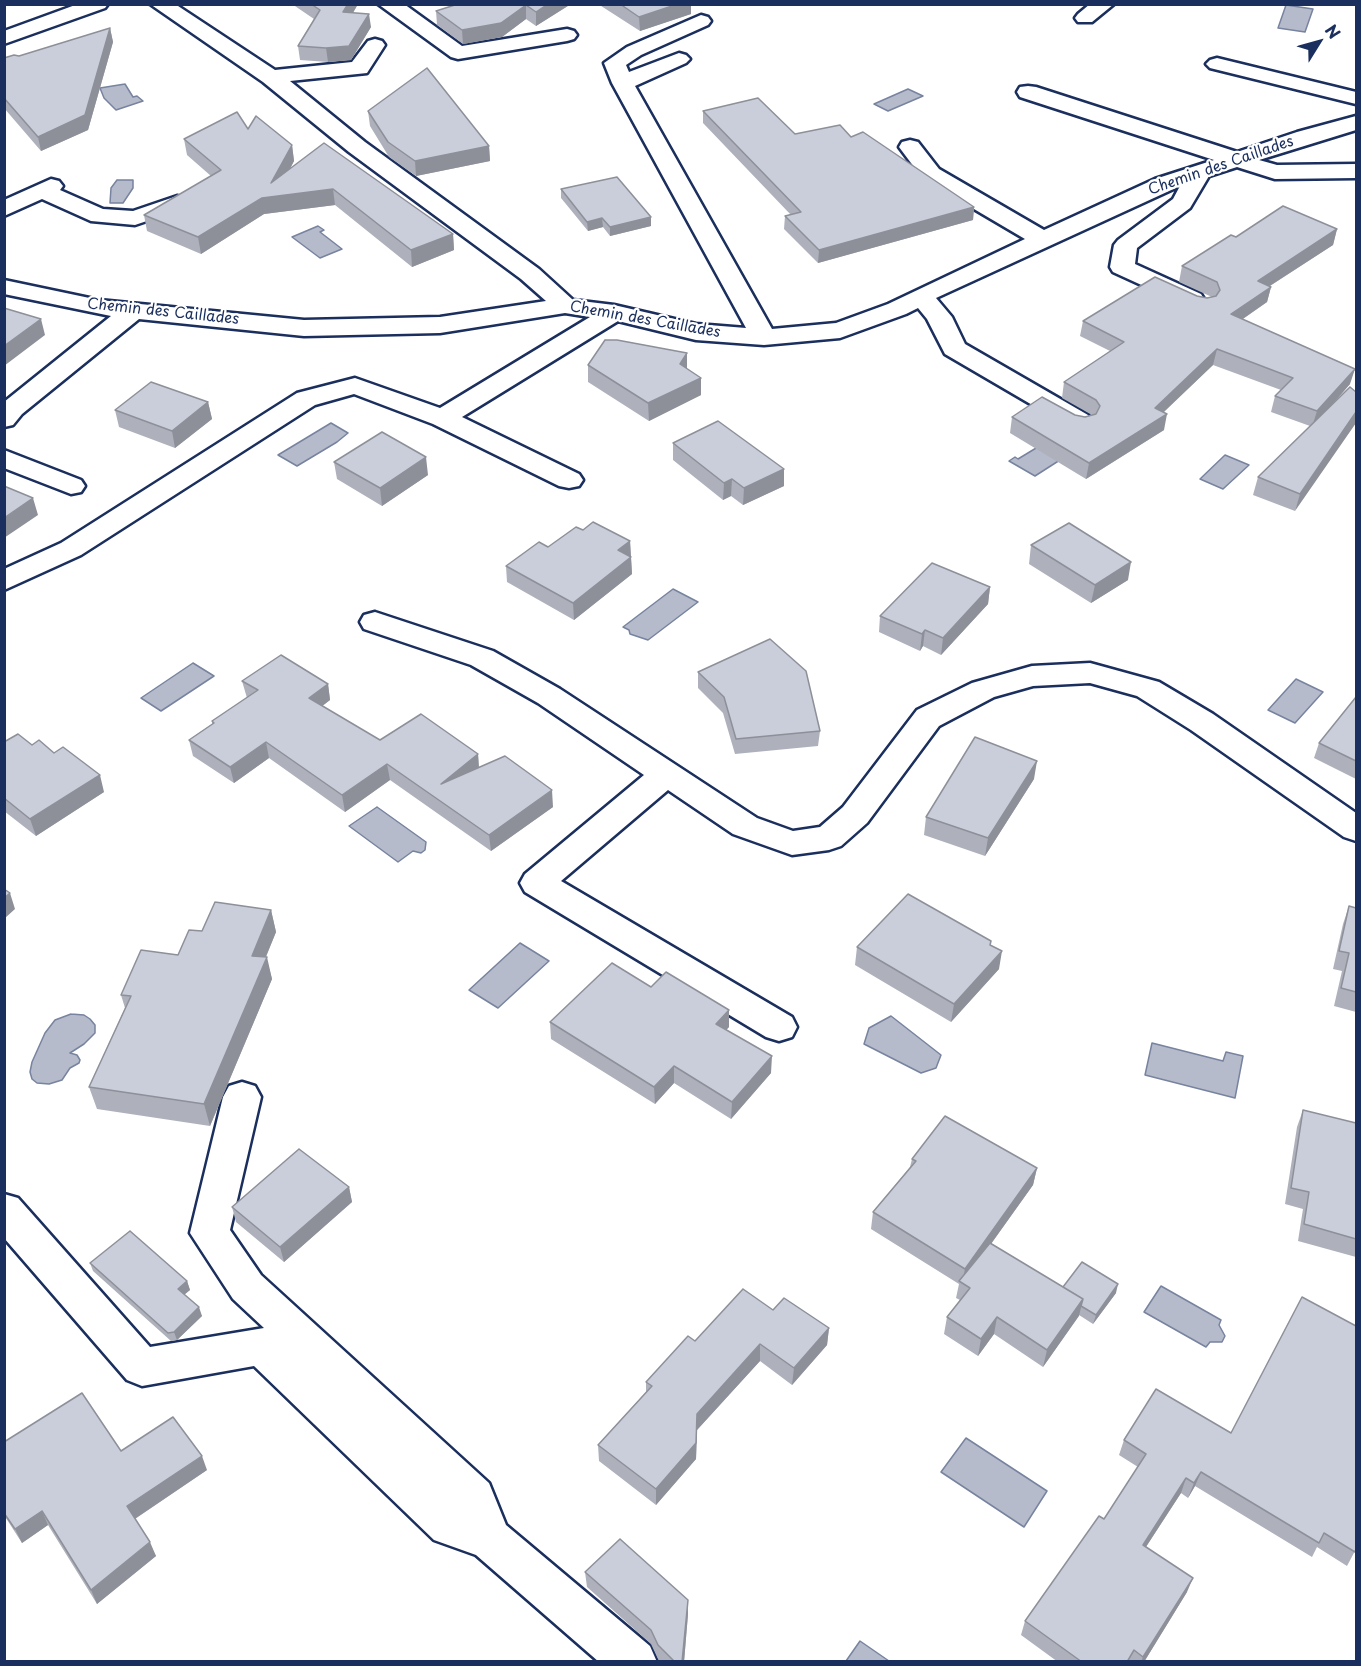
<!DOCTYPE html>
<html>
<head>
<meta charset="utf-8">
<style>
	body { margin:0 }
	#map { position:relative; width:1361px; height:1666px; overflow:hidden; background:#fff; font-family:"Playpen Sans",sans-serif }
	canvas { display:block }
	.frame { position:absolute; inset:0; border:6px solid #1b2f5e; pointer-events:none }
	.north { position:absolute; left:1289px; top:12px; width:60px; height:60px; -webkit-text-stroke:4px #fff; paint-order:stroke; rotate:53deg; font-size:16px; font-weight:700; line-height:24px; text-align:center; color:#1b2f5e }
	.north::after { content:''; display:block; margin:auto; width:21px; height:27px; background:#1b2f5e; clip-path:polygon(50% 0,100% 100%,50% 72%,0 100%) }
</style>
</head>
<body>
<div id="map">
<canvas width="1361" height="1666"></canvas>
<div class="frame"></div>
<div class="north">N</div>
</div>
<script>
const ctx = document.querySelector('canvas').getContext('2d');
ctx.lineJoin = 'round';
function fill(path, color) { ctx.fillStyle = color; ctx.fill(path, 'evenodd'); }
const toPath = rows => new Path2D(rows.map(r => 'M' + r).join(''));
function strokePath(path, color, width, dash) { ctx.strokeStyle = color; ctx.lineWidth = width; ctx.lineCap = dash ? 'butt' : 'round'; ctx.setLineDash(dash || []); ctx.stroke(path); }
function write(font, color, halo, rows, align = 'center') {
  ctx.font = font + ' "Playpen Sans",sans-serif'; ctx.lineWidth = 4.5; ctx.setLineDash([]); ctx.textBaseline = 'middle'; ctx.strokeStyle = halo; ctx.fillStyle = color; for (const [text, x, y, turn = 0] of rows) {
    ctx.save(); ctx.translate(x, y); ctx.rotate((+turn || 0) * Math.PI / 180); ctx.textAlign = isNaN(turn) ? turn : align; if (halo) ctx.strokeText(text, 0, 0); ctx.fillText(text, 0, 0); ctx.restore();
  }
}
const water = toPath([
	[1286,5,1313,9,1305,32,1278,28,1286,5],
	[125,84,133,97,137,96,143,101,116,110,104,98,100,88,125,84],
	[908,89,923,96,888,111,874,104,908,89],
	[117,180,133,180,133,188,123,203,110,203,111,188,117,180],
	[318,226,324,230,320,232,342,249,320,258,292,237,318,226],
	[331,423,348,433,337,442,297,466,278,455,331,423],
	[1051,439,1074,451,1035,476,1009,461,1015,457,1018,459,1051,439],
	[1225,455,1249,465,1223,489,1200,479,1225,455],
	[673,589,698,602,648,640,630,634,629,630,623,627,673,589],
	[193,663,214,676,161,711,141,698,193,663],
	[1296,679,1323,692,1295,723,1268,710,1296,679],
	[377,807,426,842,425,850,421,853,413,851,398,862,349,826,377,807],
	[520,943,549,961,498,1008,469,990,520,943],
	[71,1014,84,1015,90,1019,95,1025,95,1033,84,1044,70,1053,77,1055,80,1060,79,1063,70,1068,62,1080,49,1084,37,1083,32,1079,30,1072,32,1062,45,1033,55,1020,71,1014],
	[891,1016,941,1055,936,1068,921,1073,864,1044,869,1028,891,1016],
	[1152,1043,1223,1061,1226,1052,1243,1056,1235,1098,1145,1075,1152,1043],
	[1161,1286,1221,1320,1219,1325,1225,1336,1222,1342,1210,1342,1206,1347,1144,1312,1161,1286],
	[966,1438,1047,1491,1024,1527,941,1472,966,1438],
	[860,1641,889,1661,846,1661,860,1641]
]);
fill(water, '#b5bbca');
strokePath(water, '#77839f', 1.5);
const minor = toPath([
	[78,4,108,4,105,8,4,44,4,31,78,4],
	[150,4,175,4,275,70,352,62,368,41,375,39,382,41,385,45,367,73,290,81,365,142,539,269,573,300,614,305,696,324,746,328,612,83,604,63,627,47,701,15,708,17,711,21,708,25,641,55,626,65,629,72,679,53,686,55,690,59,686,63,635,86,772,329,836,323,888,304,1025,239,923,179,899,147,902,142,910,140,918,142,939,169,1044,230,1155,179,1214,160,1020,97,1017,92,1020,87,1028,86,1036,87,1237,152,1297,132,1356,116,1356,130,1259,160,1277,165,1356,164,1356,178,1275,179,1237,167,1209,176,1190,208,1137,248,1135,264,1201,294,1204,299,1201,304,1192,306,1183,304,1113,272,1110,267,1114,245,1118,240,1173,199,1180,186,936,298,952,317,965,344,1088,415,1092,421,1088,427,1079,429,1070,427,945,354,927,319,918,308,906,314,840,338,764,345,696,340,618,321,462,417,579,474,583,480,579,486,569,488,559,486,433,424,354,394,315,405,81,555,4,590,4,569,61,543,297,393,355,378,440,408,590,317,565,313,440,333,304,336,139,319,22,414,13,425,4,427,4,402,111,316,4,294,4,280,99,300,304,320,440,317,546,301,521,279,349,152,263,82,150,4],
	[378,4,404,4,462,46,567,29,574,31,577,35,574,39,567,41,458,59,451,57,378,4],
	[1090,4,1114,4,1092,22,1078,22,1075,18,1078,14,1090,4],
	[1217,58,1356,92,1356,104,1210,68,1206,64,1210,60,1217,58],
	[51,179,59,181,63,186,60,190,103,209,133,211,177,196,185,198,189,203,185,208,135,225,91,221,42,199,4,216,4,200,51,179],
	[4,450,81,480,85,486,81,492,71,494,4,468,4,450],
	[375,612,493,651,560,689,757,818,793,831,820,827,843,807,917,710,972,683,1032,666,1090,663,1159,682,1213,714,1356,813,1356,841,1344,837,1191,730,1137,696,1090,683,1033,686,994,697,939,726,867,823,841,846,829,850,792,855,733,834,668,790,561,881,792,1017,797,1027,792,1037,779,1041,766,1037,525,892,520,883,525,874,644,775,538,703,471,665,364,629,360,622,364,615,375,612],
	[242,1082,255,1086,261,1097,230,1230,261,1275,489,1483,506,1525,650,1646,657,1662,599,1662,476,1555,434,1540,254,1366,142,1386,127,1380,4,1238,4,1194,18,1198,150,1347,264,1328,233,1299,190,1233,223,1097,229,1086,242,1082]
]);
strokePath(minor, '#1b2f5e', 5);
fill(minor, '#fff');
fill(toPath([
	[292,4,358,4,353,13,371,27,351,60,328,62,300,60,298,46,314,19],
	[458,4,571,4,536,26,526,19,502,37,463,44,437,25,436,11],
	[598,4,691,4,691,14,640,31],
	[110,28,113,42,88,130,41,151,4,108,4,58,19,56],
	[368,111,489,146,490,161,416,176,389,157,370,126],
	[703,111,795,134,851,137,974,207,973,220,818,263,784,229,785,216,791,215,703,123],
	[248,129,292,145,294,161,291,167,453,234,454,250,412,267,335,205,264,214,201,254,147,231,144,215,211,176,187,155,184,139],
	[561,189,651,226,610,236,603,227,588,231,561,198],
	[1337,229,1333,245,1270,286,1271,287,1267,302,1243,319,1350,384,1334,403,1295,511,1253,495,1258,477,1310,426,1271,412,1275,396,1281,390,1213,365,1164,412,1164,430,1086,479,1010,433,1012,417,1075,415,1085,417,1092,415,1062,398,1064,382,1110,351,1080,336,1083,321,1197,296,1207,298,1212,297,1179,282,1182,266,1236,237],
	[588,365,701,378,701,395,649,421,588,382],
	[208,402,212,419,175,448,119,427,115,410],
	[673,443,784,469,784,486,743,505,731,496,723,500,673,460],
	[334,462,428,475,382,506,337,479],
	[583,530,630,541,632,574,574,620,507,582,506,566,548,547],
	[1031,545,1128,580,1091,603,1029,564],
	[990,587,988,604,941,655,923,646,920,651,879,632,880,616],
	[698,672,820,731,818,746,735,754,723,713,698,688],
	[242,681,328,684,330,700,322,706,380,740,478,754,479,767,553,807,491,851,390,780,345,812,269,758,234,783,193,756,189,740,212,724,212,721,247,698],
	[1356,697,1356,779,1314,758,1319,743],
	[4,742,32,745,104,792,36,836,4,811],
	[1034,779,985,856,924,835,926,817],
	[1356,905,1356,1012,1334,1006,1342,971,1333,969,1343,924,1349,906,1355,908],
	[271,910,276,932,266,957,272,979,210,1126,97,1109,89,1087,125,1008,121,995,178,955,202,931],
	[991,941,990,945,999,969,951,1022,855,965,857,947],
	[651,987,729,1010,729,1027,726,1030,771,1073,731,1119,674,1083,655,1104,551,1039,550,1022],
	[1303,1110,1356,1123,1356,1257,1298,1241,1303,1209,1285,1204,1297,1127],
	[912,1159,1037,1168,1033,1185,991,1244,1063,1287,1116,1293,1093,1324,1079,1315,1043,1367,994,1334,978,1356,944,1334,947,1317,960,1300,956,1298,959,1284,871,1229,873,1212,910,1167],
	[349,1187,352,1202,284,1262,236,1222,232,1207],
	[90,1263,187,1281,190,1290,184,1295,202,1316,177,1340,171,1341,93,1271],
	[773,1310,829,1328,827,1345,792,1385,760,1361,697,1430,696,1459,656,1505,599,1461,598,1445,646,1392,646,1382,695,1341],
	[1231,1433,1356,1549,1347,1566,1317,1547,1312,1557,1195,1486,1188,1498,1181,1493,1146,1547,1187,1592,1144,1662,1058,1662,1021,1635,1025,1621,1104,1519,1138,1467,1119,1455,1124,1440],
	[4,1442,121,1451,207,1470,135,1519,156,1556,97,1604,48,1525,22,1543,4,1515],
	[585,1572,688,1614,684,1662,661,1662,658,1659,651,1644,587,1587]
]), '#aeb1bb');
fill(toPath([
	[348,4,358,4,345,26,343,12],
	[548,4,571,4,536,26,536,12],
	[678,4,691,4,691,14,640,31,639,17],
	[526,5,526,19,502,37,463,44,462,30],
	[369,14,371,27,351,60,328,62,326,48],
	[110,28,113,42,88,130,41,151,38,137],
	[292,145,294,161,275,196,333,189,335,205,264,214,201,254,198,237,271,183],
	[489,146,490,161,416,176,415,161],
	[974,207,973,220,818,263,819,250],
	[651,217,651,226,610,236,610,227],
	[602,218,603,227,588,231,587,222],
	[1337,229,1333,245,1254,296,1258,281],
	[453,234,454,250,412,267,411,250],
	[1271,287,1267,302,1228,329,1231,314],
	[41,319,45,335,4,366,4,346],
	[1217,349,1213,365,1152,423,1155,408],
	[687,353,687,371,680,364],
	[1355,369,1350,384,1312,427,1317,411],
	[701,378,701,395,649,421,648,403],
	[208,402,212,419,175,448,172,431],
	[1356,412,1356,423,1295,511,1300,494],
	[1167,414,1164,430,1086,479,1089,463],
	[426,457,428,475,382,506,380,488],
	[784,469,784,486,743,505,744,488],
	[732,479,731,496,723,500,724,483],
	[33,498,38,515,4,538,4,518],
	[630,541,632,574,574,620,573,603,618,550],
	[1131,562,1128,580,1091,603,1095,585],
	[990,587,988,604,941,655,943,638],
	[925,630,923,646,920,651,922,634],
	[328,684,330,700,312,714,309,698],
	[266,742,269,758,234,783,230,767],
	[478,754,479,770,441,784],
	[1037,761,1034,779,985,856,988,838],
	[387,764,390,780,345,812,342,795],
	[100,775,104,792,36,836,30,819],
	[552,790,553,807,491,851,489,835],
	[10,893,15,909,4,919,4,898],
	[271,910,276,932,257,978,252,956],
	[1002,951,999,969,951,1022,954,1004],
	[267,957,272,979,210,1126,204,1104],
	[729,1010,729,1027,715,1041,716,1024],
	[772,1056,771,1073,731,1119,732,1102],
	[674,1066,674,1083,655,1104,654,1087],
	[1037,1168,1033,1185,963,1283,962,1283,965,1269],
	[349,1187,352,1202,284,1262,280,1247],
	[187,1281,190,1290,180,1298,178,1289],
	[1118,1284,1116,1293,1093,1324,1096,1315],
	[1083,1299,1079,1316,1043,1367,1047,1350],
	[199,1307,202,1316,177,1340,174,1332],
	[997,1317,994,1334,978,1356,981,1339],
	[829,1328,827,1345,792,1385,794,1368],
	[760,1344,760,1361,697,1430,696,1459,656,1505,656,1489,697,1414],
	[202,1456,207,1470,133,1520,127,1506],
	[1201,1472,1195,1486,1188,1498,1194,1483],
	[1186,1478,1181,1493,1138,1559,1143,1545],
	[42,1511,48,1525,22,1543,15,1529],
	[150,1542,156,1556,97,1604,91,1590],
	[1193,1578,1187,1592,1144,1662,1141,1662,1143,1657],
	[688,1600,688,1614,684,1662,682,1662]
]), '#8d9099');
const building = toPath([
	[311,4,348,4,343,12,369,14,349,46,326,48,298,46,320,10,311,4],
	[458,4,548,4,536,12,526,5,501,23,462,30,436,11,458,4],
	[620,4,678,4,639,17,620,4],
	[110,28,85,115,38,137,4,98,4,58,14,55,19,56,110,28],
	[427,68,489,146,415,161,388,142,368,111,427,68],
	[758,98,795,134,840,125,851,137,863,132,974,207,819,250,785,216,801,212,703,111,758,98],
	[237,112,248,129,256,116,292,145,271,183,324,143,453,234,411,250,333,189,262,198,198,237,144,215,221,170,184,139,237,112],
	[617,177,651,217,610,227,602,218,587,222,561,189,617,177],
	[1283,206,1337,229,1258,281,1271,287,1231,314,1355,369,1317,411,1275,396,1293,378,1217,349,1155,408,1167,414,1089,463,1012,417,1042,397,1075,415,1085,417,1096,414,1100,406,1096,400,1064,382,1124,342,1083,321,1155,277,1197,296,1207,298,1216,296,1220,290,1217,282,1182,266,1231,235,1236,237,1283,206],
	[4,308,41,319,4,346,4,308],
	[605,340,617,340,687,353,680,364,701,378,648,403,588,365,605,340],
	[151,382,208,402,172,431,115,410,151,382],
	[1350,387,1356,392,1356,412,1300,494,1258,477,1350,387],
	[718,421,784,469,744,488,732,479,724,483,673,443,718,421],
	[382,432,426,457,380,488,334,462,382,432],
	[4,486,33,498,4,518,4,486],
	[593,522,630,541,618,550,631,557,573,603,506,566,539,542,548,547,576,527,583,530,593,522],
	[1069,523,1131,562,1095,585,1031,545,1069,523],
	[932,563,990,587,943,638,925,630,922,634,880,616,932,563],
	[770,639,806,671,820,731,736,739,724,697,698,672,770,639],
	[281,655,328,684,309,698,380,740,421,714,478,754,441,784,505,756,552,790,489,835,387,764,342,795,266,742,230,767,189,740,214,723,212,721,258,690,242,681,281,655],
	[1356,697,1356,761,1319,743,1356,697],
	[18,734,32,745,39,740,54,753,63,747,100,775,30,819,4,798,4,742,18,734],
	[975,737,1037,761,988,838,926,817,975,737],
	[4,889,10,893,4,898,4,889],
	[908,894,991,941,990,945,1002,951,954,1004,857,947,908,894],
	[215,902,271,910,252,956,267,957,204,1104,89,1087,131,996,121,995,141,950,178,955,189,930,202,931,215,902],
	[1349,906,1356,908,1356,992,1341,988,1349,953,1339,951,1349,906],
	[612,963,651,987,666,972,729,1010,716,1024,772,1056,732,1102,674,1066,654,1087,550,1022,612,963],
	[1303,1110,1356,1123,1356,1239,1304,1224,1309,1192,1291,1188,1303,1110],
	[945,1116,1037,1168,965,1269,873,1212,916,1161,912,1159,945,1116],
	[299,1149,349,1187,280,1247,232,1207,299,1149],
	[130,1231,187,1281,178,1289,199,1307,174,1332,168,1333,90,1263,130,1231],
	[990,1243,1083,1299,1047,1350,997,1317,981,1339,947,1317,970,1288,959,1281,990,1243],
	[1082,1262,1118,1284,1096,1315,1081,1306,1083,1299,1063,1287,1082,1262],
	[743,1289,773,1310,784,1298,829,1328,794,1368,760,1344,697,1414,696,1443,656,1489,598,1445,652,1386,646,1382,688,1336,695,1341,743,1289],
	[1302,1297,1356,1326,1356,1549,1355,1552,1324,1533,1319,1543,1201,1472,1194,1483,1186,1478,1143,1545,1193,1578,1143,1657,1134,1650,1127,1662,1082,1662,1025,1621,1099,1516,1104,1519,1146,1454,1124,1440,1156,1389,1231,1433,1302,1297],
	[82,1393,121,1451,173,1417,202,1456,127,1506,150,1542,91,1590,42,1511,15,1529,4,1513,4,1442,82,1393],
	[620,1539,688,1600,682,1662,675,1662,658,1645,651,1630,585,1572,620,1539]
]);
fill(building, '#caceda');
strokePath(building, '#8d9099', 1.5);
write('15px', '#1b2f5e', '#fff', [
	["Chemin des Caillades",1221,166,-19],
	["Chemin des Caillades",163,312,6],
	["Chemin des Caillades",645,320,10]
]);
</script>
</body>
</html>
